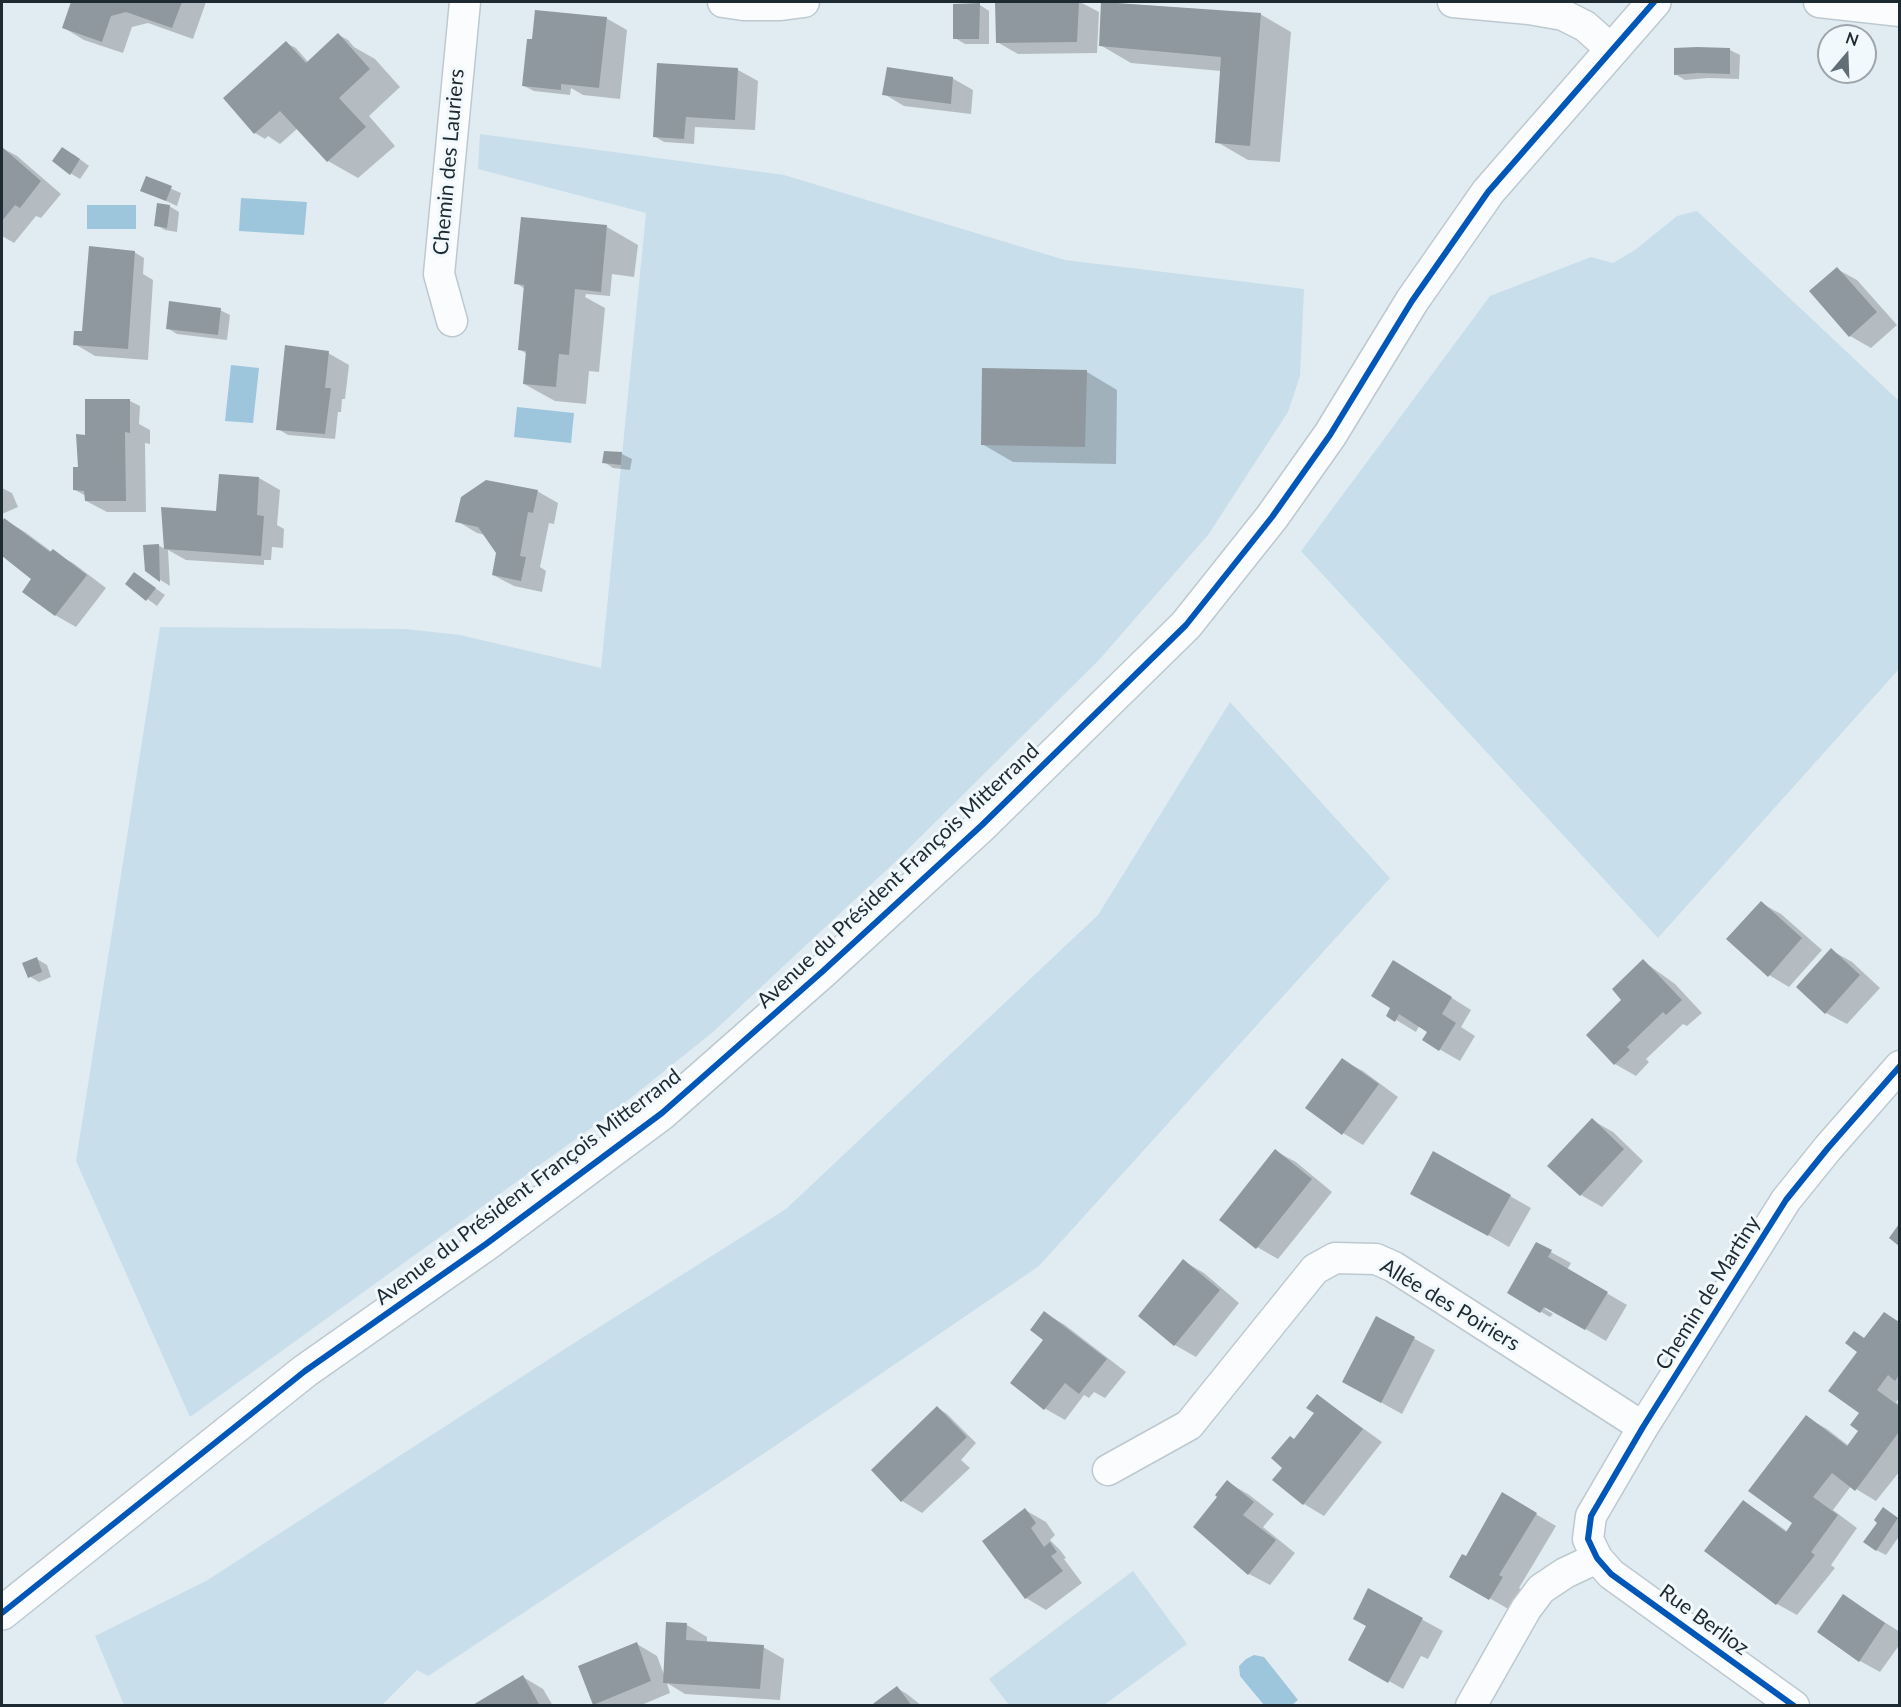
<!DOCTYPE html>
<html>
<head>
<meta charset="utf-8">
<style>
	body { margin:0 }
	#map { position:relative; width:1901px; height:1707px; overflow:hidden; background:#e1ecf2; font-family:Lato,sans-serif }
	canvas { display:block }
	.frame { position:absolute; inset:0; border:3px solid #1d2a32; pointer-events:none }
	.north { position:absolute; left:1817px; top:24px; width:60px; height:60px; box-sizing:border-box; background:#f2f9fd; border:2px solid #9da6ac; border-radius:50%; rotate:19deg; font-size:16px; font-weight:700; line-height:24px; text-align:center; color:#1d2a32 }
	.north::after { content:''; display:block; margin:auto; width:21px; height:27px; background:#626e75; clip-path:polygon(50% 0,100% 100%,50% 72%,0 100%) }
</style>
</head>
<body>
<div id="map">
<canvas width="1901" height="1707"></canvas>
<div class="frame"></div>
<div class="north">N</div>
</div>
<script>
const ctx = document.querySelector('canvas').getContext('2d');
ctx.lineJoin = 'round';
function fill(path, color) { ctx.fillStyle = color; ctx.fill(path, 'evenodd'); }
const toPath = rows => new Path2D(rows.map(r => 'M' + r).join(''));
function strokePath(path, color, width, dash) { ctx.strokeStyle = color; ctx.lineWidth = width; ctx.lineCap = dash ? 'butt' : 'round'; ctx.setLineDash(dash || []); ctx.stroke(path); }
function write(font, color, halo, rows, align = 'center') {
  ctx.font = font + ' Lato,sans-serif'; ctx.lineWidth = 6; ctx.setLineDash([]); ctx.textBaseline = 'middle'; ctx.strokeStyle = halo; ctx.fillStyle = color; for (const [text, x, y, turn = 0] of rows) {
    ctx.save(); ctx.translate(x, y); ctx.rotate((+turn || 0) * Math.PI / 180); ctx.textAlign = isNaN(turn) ? turn : align; if (halo) ctx.strokeText(text, 0, 0); ctx.fillText(text, 0, 0); ctx.restore();
  }
}
fill(toPath([
	[480,134,784,175,1065,260,1304,289,1300,376,1288,412,1208,535,1099,660,894,863,713,1032,612,1113,190,1417,76,1161,160,627,405,629,460,635,601,668,646,213,478,169],
	[1697,211,1899,401,1899,669,1658,938,1301,551,1490,296,1591,257,1613,263,1635,250,1677,216],
	[1230,702,1390,878,1039,1266,775,1446,428,1676,417,1670,382,1705,124,1705,95,1636,206,1581,571,1345,786,1209,1098,915],
	[1133,1571,1187,1644,1104,1705,1009,1705,989,1679]
]), '#c8deeb');
fill(toPath([
	[241,198,307,202,304,235,239,231],
	[87,205,136,205,136,229,87,229],
	[231,365,259,368,253,423,225,421],
	[517,407,574,413,571,443,514,437],
	[1254,1655,1264,1657,1298,1700,1292,1705,1264,1705,1240,1676,1239,1666,1246,1659]
]), '#9dc6dc');
fill(toPath([
	[73,2,206,2,193,39,148,23,132,27,123,53,84,40,64,28],
	[1080,2,1099,12,1097,53,1018,54,997,42,996,3],
	[1103,2,1260,14,1291,32,1280,162,1248,160,1217,142,1221,71,1131,63,1100,45],
	[980,5,989,11,989,44,965,44,955,38],
	[606,18,627,30,620,99,583,95,571,88,570,95,534,91,524,86],
	[339,35,348,40,354,47,375,59,400,87,369,116,395,146,358,178,328,161,298,128,280,144,268,136,265,139,255,133,250,126,286,43,296,48,308,62],
	[1730,50,1740,55,1739,79,1708,78,1685,80,1675,74],
	[738,70,758,81,755,130,695,127,694,144,664,142,654,136],
	[952,78,973,90,971,114,904,106,884,94],
	[2,148,17,156,61,194,41,218,36,216,14,243,2,236],
	[73,154,89,166,80,179,70,173],
	[147,178,181,193,177,206,142,190],
	[169,206,179,212,177,232,165,230,156,225],
	[607,227,638,245,634,277,612,274,610,296,586,294,585,297,605,308,599,372,589,371,586,404,555,401,524,384,527,354,519,349,525,289,516,283],
	[134,252,144,258,143,274,153,280,148,360,95,356,75,344],
	[1837,269,1857,280,1897,325,1871,348,1850,336,1811,292],
	[220,310,230,315,227,340,177,334,167,328],
	[328,353,349,365,345,399,342,399,341,412,338,412,335,439,288,435,278,429],
	[1087,372,1117,390,1116,464,1013,462,982,444],
	[130,401,140,406,139,424,150,430,150,444,145,443,146,512,107,512,86,501,86,496,75,490,84,469,86,436],
	[622,454,632,459,630,470,613,468,604,462],
	[220,475,259,478,280,490,277,525,284,529,283,548,272,547,271,560,264,560,264,565,186,560,168,550,170,586,146,571,158,545,165,549,163,509,217,513],
	[2,488,12,493,18,507,2,514],
	[537,491,558,503,554,524,549,523,540,567,546,571,542,592,514,586,493,575,497,553,485,535,477,533,457,521],
	[5,520,25,532,52,552,73,563,106,588,76,627,55,615,38,583,2,554,2,524],
	[135,574,165,595,157,606,127,584],
	[1761,903,1781,914,1822,950,1789,987,1769,975],
	[1831,950,1852,962,1880,988,1847,1024,1826,1013,1798,987],
	[37,959,47,965,51,977,39,982,29,976],
	[1643,961,1675,984,1702,1013,1687,1026,1683,1024,1646,1059,1649,1062,1636,1076,1615,1064,1588,1035,1623,1000],
	[1414,974,1471,1010,1461,1027,1475,1036,1460,1061,1439,1049,1429,1032,1419,1026,1416,1032,1388,1015],
	[1342,1060,1363,1071,1398,1097,1363,1145,1343,1133],
	[1592,1120,1613,1132,1643,1161,1602,1207,1581,1195,1550,1166],
	[1275,1151,1296,1162,1332,1192,1278,1259,1257,1247],
	[1434,1153,1531,1208,1509,1247,1452,1214],
	[1536,1244,1571,1263,1567,1270,1627,1305,1606,1341,1546,1306,1545,1309,1553,1314,1550,1317,1524,1302],
	[1183,1261,1204,1273,1239,1303,1196,1357,1175,1345,1140,1316],
	[1045,1313,1065,1325,1126,1372,1105,1398,1094,1392,1089,1398,1084,1395,1065,1420,1044,1408],
	[1884,1314,1900,1322,1900,1398,1896,1402,1900,1405,1900,1471,1876,1501,1851,1486,1833,1510,1857,1528,1831,1565,1835,1568,1797,1615,1777,1604,1743,1502,1763,1514,1788,1532,1794,1523,1806,1417,1827,1429,1849,1446,1860,1431,1859,1351,1855,1333,1865,1339],
	[1377,1318,1435,1350,1402,1414,1364,1393],
	[938,1408,947,1414,976,1443,961,1460,970,1468,922,1513,902,1501],
	[1335,1408,1382,1442,1324,1516,1304,1504,1278,1484,1295,1441],
	[1227,1482,1248,1494,1274,1514,1263,1527,1295,1553,1270,1585,1249,1574,1195,1527,1219,1497],
	[1502,1494,1556,1526,1519,1588,1522,1590,1510,1610,1451,1576,1466,1558],
	[1884,1509,1900,1519,1900,1535,1886,1555,1876,1550,1879,1523],
	[1025,1510,1046,1522,1055,1535,1050,1540,1060,1550,1066,1558,1064,1559,1082,1583,1046,1610,1026,1598],
	[1368,1590,1443,1631,1428,1659,1421,1656,1403,1689,1350,1659,1368,1626],
	[1843,1596,1900,1632,1900,1644,1880,1672,1860,1661],
	[687,1625,707,1637,707,1643,763,1647,784,1659,780,1700,685,1694,667,1683,670,1693,639,1706,598,1706,594,1704,637,1644,657,1656,665,1677],
	[523,1677,543,1689,553,1706,474,1706],
	[897,1688,907,1694,922,1706,873,1706]
]), '#0003');
fill(toPath([
	[71,2,182,2,172,28,126,12,111,16,102,42,62,28],
	[995,2,1079,2,1077,42,996,43],
	[1101,2,1261,13,1250,146,1215,143,1221,57,1099,46],
	[980,3,979,39,953,39,953,4],
	[535,10,607,17,599,88,561,84,561,90,522,86,527,39,532,39],
	[338,33,370,69,339,98,366,127,327,162,280,111,254,134,223,98,286,41,306,63],
	[1697,47,1730,48,1730,74,1697,73,1674,75,1674,48],
	[657,63,738,68,735,120,686,117,684,139,653,137],
	[887,67,953,77,951,104,882,95],
	[2,147,41,181,20,208,15,205,2,221],
	[62,147,80,159,70,175,52,161],
	[146,176,172,186,166,201,140,191],
	[157,203,170,205,167,228,154,226],
	[521,217,607,225,601,292,575,289,569,355,559,354,556,387,523,384,526,351,518,350,524,285,514,284],
	[89,246,135,251,128,349,73,345,74,331,82,331],
	[1837,267,1877,312,1849,337,1809,291],
	[169,301,221,308,218,335,166,329],
	[285,345,329,351,325,388,331,388,325,434,276,430],
	[982,368,1087,370,1085,447,981,445],
	[85,399,130,399,130,433,125,432,126,501,85,501,84,491,73,490,73,467,78,467,76,434,85,435],
	[604,451,622,452,621,465,602,463],
	[219,474,259,477,257,515,264,516,261,556,164,549,161,507,216,511],
	[486,480,538,490,533,513,528,512,520,556,526,557,521,581,492,575,496,553,478,527,455,522,461,497],
	[4,518,50,552,53,549,87,575,55,616,22,592,31,579,2,556,2,522],
	[159,544,160,582,145,571,143,545],
	[134,572,156,588,146,601,125,584],
	[1761,901,1802,938,1768,977,1726,939],
	[1831,948,1860,975,1825,1014,1796,987],
	[37,957,42,972,28,978,22,963],
	[1643,959,1682,1000,1666,1015,1663,1012,1627,1047,1630,1050,1614,1065,1586,1035,1621,1000,1612,989],
	[1393,960,1452,997,1442,1014,1456,1023,1439,1051,1422,1040,1427,1032,1399,1014,1395,1022,1386,1016,1390,1008,1371,996],
	[1342,1058,1379,1084,1342,1135,1305,1108],
	[1592,1118,1624,1149,1580,1196,1547,1166],
	[1275,1149,1312,1179,1256,1249,1219,1220],
	[1433,1151,1511,1195,1488,1236,1410,1194],
	[1899,1224,1899,1246,1889,1238],
	[1536,1242,1552,1250,1548,1257,1608,1292,1585,1330,1544,1307,1540,1313,1507,1293],
	[1183,1259,1220,1290,1174,1346,1138,1316],
	[1044,1311,1107,1359,1079,1394,1065,1383,1044,1410,1010,1383,1043,1340,1030,1330],
	[1884,1312,1899,1322,1899,1375,1895,1381,1888,1375,1877,1390,1899,1406,1899,1432,1855,1491,1832,1473,1813,1497,1838,1515,1811,1552,1815,1555,1776,1605,1704,1551,1743,1500,1786,1532,1792,1523,1748,1491,1806,1415,1847,1446,1858,1431,1850,1425,1859,1413,1828,1391,1857,1352,1845,1343,1854,1331,1864,1338],
	[1376,1316,1415,1337,1381,1403,1342,1382],
	[1317,1394,1363,1429,1303,1505,1272,1480,1282,1468,1271,1458,1290,1436,1294,1439,1314,1413,1306,1408],
	[937,1406,967,1437,901,1502,871,1470],
	[1227,1480,1254,1502,1243,1515,1276,1540,1248,1575,1193,1527,1217,1497,1215,1495],
	[1502,1492,1537,1513,1499,1575,1503,1577,1489,1600,1449,1577,1462,1554,1466,1556],
	[1883,1507,1898,1518,1876,1551,1863,1542,1877,1523,1874,1520],
	[1025,1508,1036,1523,1031,1528,1044,1547,1050,1542,1057,1552,1051,1556,1063,1571,1025,1599,982,1541],
	[1368,1588,1423,1618,1388,1683,1348,1660,1366,1626,1353,1619],
	[1843,1594,1885,1623,1859,1662,1817,1632],
	[666,1622,687,1623,686,1640,764,1645,760,1689,663,1683],
	[637,1642,651,1681,593,1705,578,1666],
	[523,1675,540,1706,471,1706],
	[897,1686,912,1706,871,1706,874,1703]
]), '#8e989e');
const street = toPath([
	[723,2,743,5,781,5,804,2],
	[1453,2,1529,9,1563,15,1585,26,1612,50],
	[1819,2,1900,11],
	[452,321,439,274,465,2],
	[1108,1470,1189,1425,1315,1269,1335,1258,1376,1259,1394,1267,1643,1427],
	[1471,1706,1526,1609,1541,1589,1565,1573,1597,1558],
	[1794,1706,1611,1574,1597,1558,1588,1539,1591,1516,1643,1427,1786,1200,1828,1148,1900,1066]
]);
const secondary = toPath([
	[2,1613,305,1371,486,1244,662,1113,823,971,982,825,1186,625,1272,517,1330,435,1412,301,1488,192,1654,2]
]);
strokePath(street, '#bdc9cf', 33);
strokePath(secondary, '#bdc9cf', 36);
strokePath(street, '#fafcfd', 30);
strokePath(secondary, '#fafcfd', 33);
strokePath(toPath([
	[2,1613,305,1371,486,1244,662,1113,823,971,982,825,1186,625,1272,517,1330,435,1412,301,1488,192,1654,2],
	[1794,1706,1611,1574,1597,1558,1588,1539,1591,1516,1643,1427,1786,1200,1828,1148,1900,1066]
]), '#0057b8', 6);
write('21px', '#1d2a32', '#f2f9fd', [
	["Chemin des Lauriers",449,162,-85],
	["Avenue du Président François Mitterrand",898,876,-43],
	["Avenue du Président François Mitterrand",528,1187,-37],
	["Chemin de Martiny",1708,1293,-58],
	["Allée des Poiriers",1450,1305,31],
	["Rue Berlioz",1704,1620,36]
]);
</script>
</body>
</html>
